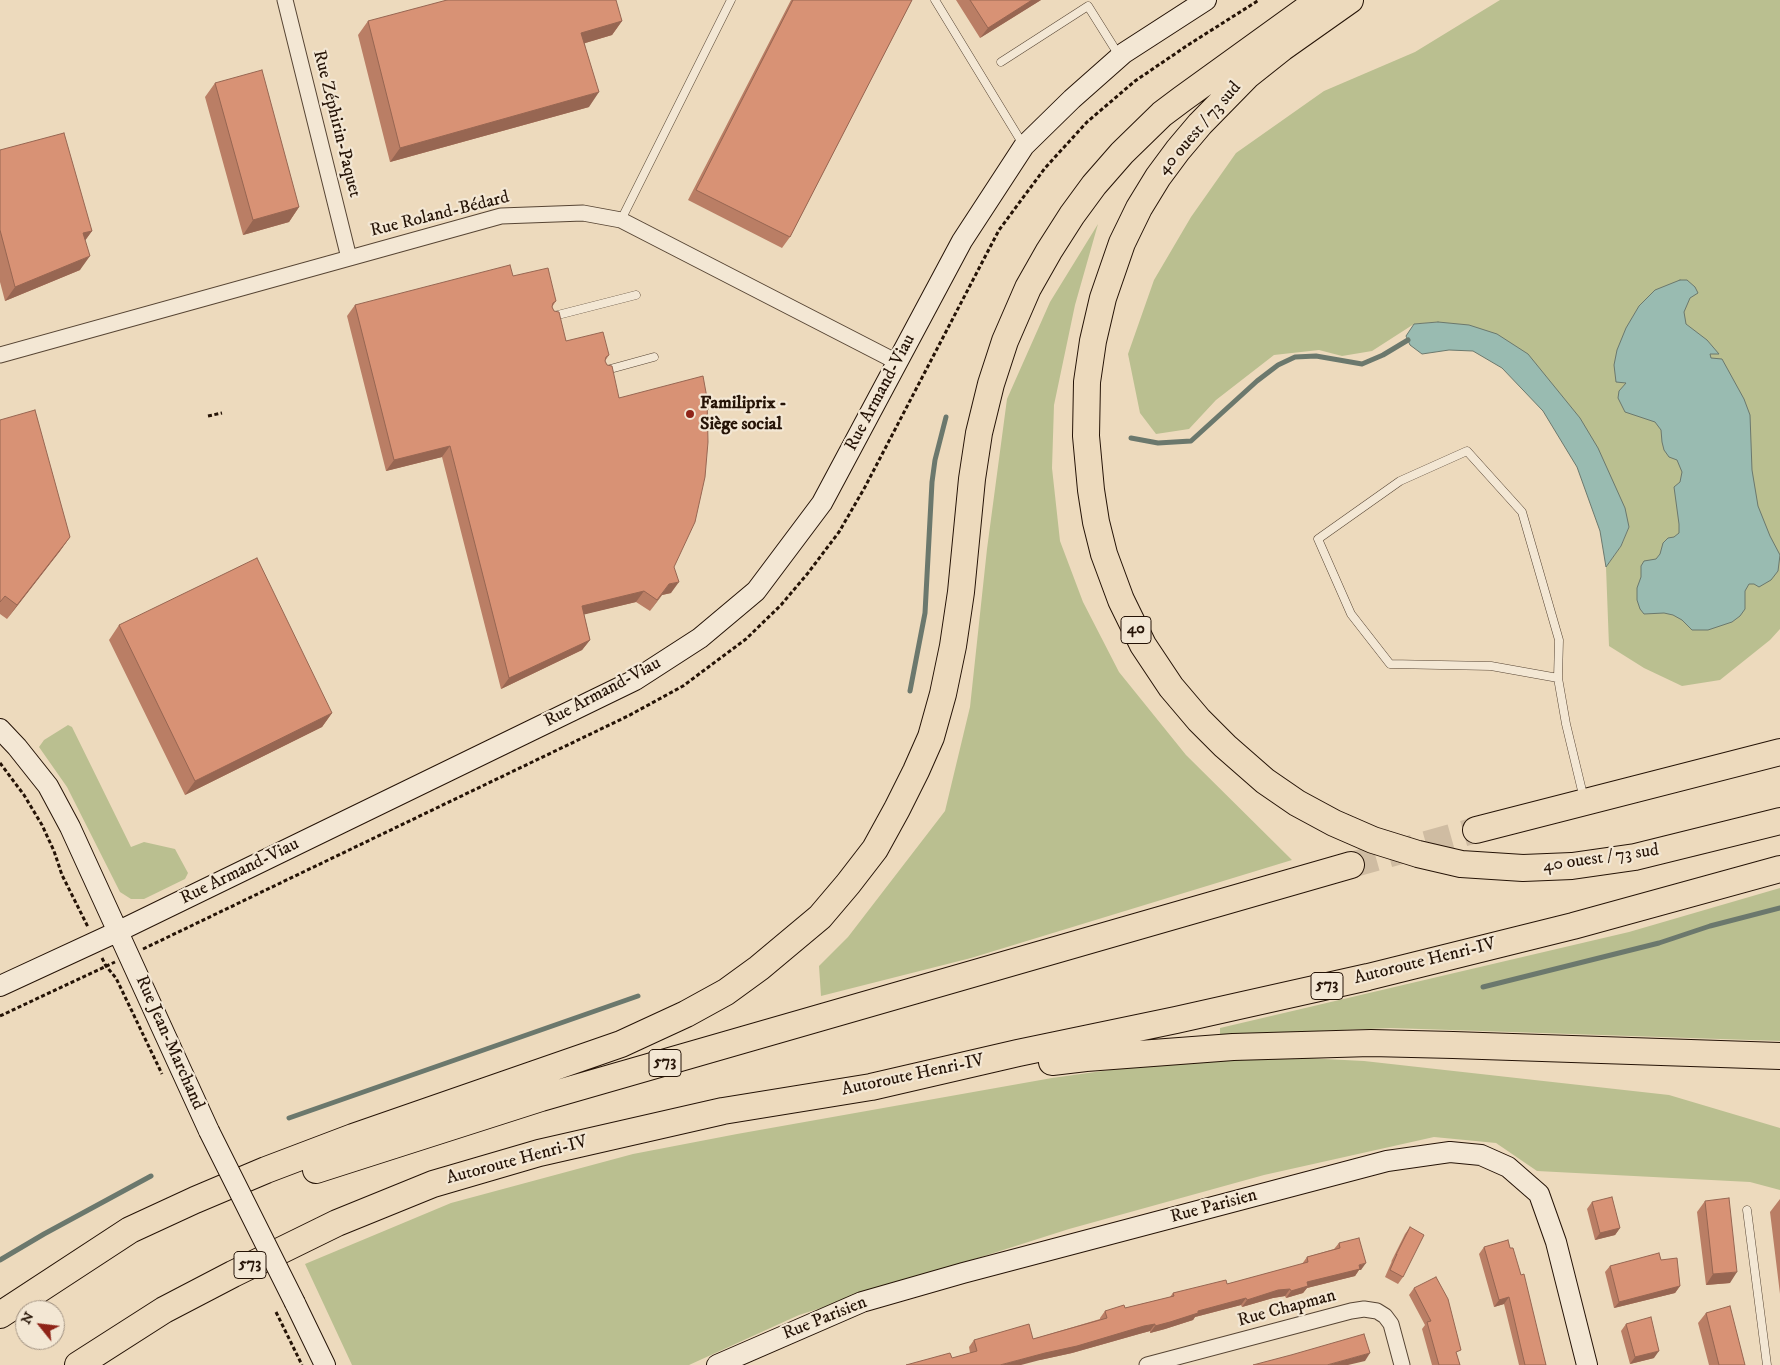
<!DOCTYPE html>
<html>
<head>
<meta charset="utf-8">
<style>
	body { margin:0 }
	#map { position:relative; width:1780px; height:1365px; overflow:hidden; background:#eddabd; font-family:"IM FELL DW Pica",serif }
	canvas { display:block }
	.north { position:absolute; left:15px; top:1300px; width:50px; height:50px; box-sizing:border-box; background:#f3e7d4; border:1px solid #a19282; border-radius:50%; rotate:299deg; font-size:14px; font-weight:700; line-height:20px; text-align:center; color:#251306 }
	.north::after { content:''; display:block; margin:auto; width:18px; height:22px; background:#8f2418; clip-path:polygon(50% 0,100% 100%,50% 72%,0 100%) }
</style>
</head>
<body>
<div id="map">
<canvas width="1780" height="1365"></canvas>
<div class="north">N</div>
</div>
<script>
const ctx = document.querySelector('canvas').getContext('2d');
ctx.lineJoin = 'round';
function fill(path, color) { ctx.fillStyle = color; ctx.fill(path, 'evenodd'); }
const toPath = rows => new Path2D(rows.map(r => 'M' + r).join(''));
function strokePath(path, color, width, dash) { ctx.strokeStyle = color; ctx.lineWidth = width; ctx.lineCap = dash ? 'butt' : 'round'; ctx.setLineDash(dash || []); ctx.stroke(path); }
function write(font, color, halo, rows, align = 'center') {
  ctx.font = font + ' "IM FELL DW Pica",serif'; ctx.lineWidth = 4.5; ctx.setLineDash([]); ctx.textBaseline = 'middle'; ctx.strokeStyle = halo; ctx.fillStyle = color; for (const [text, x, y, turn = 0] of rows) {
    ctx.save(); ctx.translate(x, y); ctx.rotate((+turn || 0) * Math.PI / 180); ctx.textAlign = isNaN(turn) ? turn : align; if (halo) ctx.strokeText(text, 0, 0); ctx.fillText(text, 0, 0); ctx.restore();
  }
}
fill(toPath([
	[1500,0,1780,0,1780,629,1770,640,1720,680,1682,686,1644,668,1609,646,1606,567,1621,546,1629,527,1580,418,1438,322,1414,324,1372,351,1342,356,1319,350,1274,355,1216,400,1189,429,1156,434,1140,413,1128,354,1154,280,1191,217,1236,153,1324,91,1415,52],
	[1098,224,1075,305,1054,405,1052,468,1060,541,1083,602,1119,672,1186,755,1292,860,971,958,821,996,819,966,848,937,945,811,970,707,987,549,1007,399,1050,302],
	[68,725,72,727,131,847,144,842,175,849,188,873,185,879,144,899,131,899,120,892,67,787,39,747,44,740],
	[1780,888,1780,1041,1391,1028,1220,1035,1220,1028,1629,932],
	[1226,1054,1364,1061,1669,1095,1780,1128,1780,1190,1750,1182,1537,1171,1496,1143,1434,1137,1264,1175,1069,1229,799,1315,689,1365,352,1365,305,1264,451,1203,633,1154,737,1134,1052,1078]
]), '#babf90');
const water = toPath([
	[1680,280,1687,280,1695,287,1698,293,1690,298,1684,312,1686,324,1707,340,1719,354,1710,354,1711,358,1722,359,1744,399,1750,415,1752,470,1758,506,1770,536,1780,555,1778,571,1771,580,1759,587,1754,584,1749,584,1745,591,1745,609,1740,616,1732,622,1708,630,1692,630,1682,620,1673,615,1664,613,1644,614,1640,609,1637,600,1637,588,1641,577,1641,566,1644,561,1656,559,1660,554,1663,543,1668,538,1674,537,1679,533,1679,524,1674,487,1680,482,1682,472,1677,460,1669,457,1664,450,1662,442,1661,430,1655,422,1625,412,1618,398,1619,391,1626,383,1616,382,1614,365,1617,350,1626,328,1639,306,1655,290,1680,280],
	[1438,322,1469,325,1497,334,1528,354,1580,418,1598,448,1625,508,1629,527,1621,546,1606,567,1600,531,1577,467,1543,411,1502,368,1473,351,1449,350,1422,354,1410,345,1406,336,1414,324,1438,322]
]);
fill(water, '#99bbb1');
strokePath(water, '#6b786d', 1);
strokePath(toPath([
	[1131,438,1158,443,1191,441,1257,381,1278,365,1295,357,1316,356,1362,364,1383,355,1408,340],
	[910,691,925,613,932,482,935,460,946,417],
	[1483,987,1659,943,1710,926,1780,908],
	[289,1118,638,996],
	[0,1260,44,1234,151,1176]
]), '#6b786d', 5);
strokePath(toPath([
	[1351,865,1476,830]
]), '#cfbca2', 26, [26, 13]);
const lane = toPath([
	[935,0,1024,146],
	[1001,62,1088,6,1120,57],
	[621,220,731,0],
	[550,317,636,295],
	[603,371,654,357],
	[1558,678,1491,666,1390,664,1351,614,1318,539,1400,481,1467,451,1522,512,1559,640,1558,678,1566,724,1584,799],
	[1747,1210,1767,1365]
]);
const street = toPath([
	[285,0,349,258],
	[0,355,501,216,583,213,621,220,897,362],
	[1147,1365,1351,1311,1364,1309,1377,1311,1385,1316,1391,1324,1402,1365]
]);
const secondary = toPath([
	[0,729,17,747,48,786,70,827,209,1131],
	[0,986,119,931,635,680,700,638,756,591,822,503,962,241,1024,146,1072,99,1124,53,1206,0],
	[295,1303,325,1365],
	[717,1365,862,1302,963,1273,1387,1161,1450,1152,1481,1155,1508,1167,1539,1194,1556,1242,1587,1365]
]);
const highway = toPath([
	[1350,0,1282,48,1248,75,1200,124,1178,150,1158,177,1139,208,1122,243,1103,298,1093,341,1087,382,1086,436,1091,490,1096,522,1104,554,1121,600,1143,645,1171,687,1199,720,1225,746,1265,781,1297,803,1334,823,1373,840,1418,854,1461,864,1523,868,1572,866,1635,857,1780,821],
	[1476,830,1780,752],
	[1052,1062,1086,1058,1233,1047,1371,1043,1453,1045,1780,1056],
	[316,1170,541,1098,1351,865],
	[0,1315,130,1230,195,1200,266,1170,353,1137,621,1044,686,1014,726,992,759,968,820,917,848,884,875,849,897,809,916,771,931,737,943,694,953,646,961,592,972,479,979,433,991,384,1005,341,1028,288,1049,251,1072,215,1094,185,1122,153,1162,114,1182,99,1319,0],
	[78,1365,164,1310,233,1274,337,1223,433,1184,539,1153,723,1111,871,1087,1018,1053,1176,1020,1368,977,1573,926,1780,869]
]);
strokePath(lane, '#574534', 9);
strokePath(street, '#574534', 17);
strokePath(secondary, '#251306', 22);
strokePath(highway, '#251306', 28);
strokePath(toPath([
	[705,408,716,407],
	[208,416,222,413],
	[0,763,24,795,42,825,54,851,62,875,88,927],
	[143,949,628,716,683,686,746,639,781,605,808,573,839,532,865,487,999,230,1045,168,1087,122,1135,81,1188,45,1259,0],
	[102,958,106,966,116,978,162,1074],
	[0,1016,115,962],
	[276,1312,302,1365]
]), '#251306', 3, [4, 2.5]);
strokePath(lane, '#f3e7d4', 8);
strokePath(street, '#f3e7d4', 15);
strokePath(secondary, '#f3e7d4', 20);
strokePath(highway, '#eddabd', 26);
const secondaryBridge = toPath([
	[209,1131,295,1303]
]);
strokePath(secondaryBridge, '#251306', 22, []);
strokePath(secondaryBridge, '#f3e7d4', 20);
fill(toPath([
	[791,0,912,0,790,237,782,248,688,200],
	[956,0,1041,0,980,38],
	[368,21,622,21,612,35,585,43,589,107,390,162,358,35],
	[215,83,299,207,289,222,243,235,205,97],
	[0,150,92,231,85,240,80,270,5,301,0,282],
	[513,276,556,301,552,307,566,341,609,355,605,361,619,398,674,567,671,593,662,595,650,611,636,602,584,614,590,640,582,650,501,689,442,457,386,471,347,316,355,305],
	[0,420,70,537,60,551,7,619,0,614],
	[119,625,332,713,322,727,185,795,109,640],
	[1780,1199,1780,1294,1770,1212],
	[1705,1201,1730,1283,1706,1285,1697,1212],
	[1592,1202,1620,1228,1615,1235,1595,1240,1587,1209],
	[1410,1227,1403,1277,1398,1284,1385,1277,1392,1261,1391,1262,1405,1234],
	[1339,1243,1361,1270,1359,1270,1355,1276,1307,1288,1303,1293,1286,1298,1285,1296,1273,1298,1242,1307,1241,1305,1195,1317,1193,1320,1165,1329,1150,1333,1150,1331,1139,1334,1072,1353,1040,1360,970,1353,969,1347,974,1340,1033,1339,1100,1319,1100,1318,1105,1311,1125,1308,1170,1297,1173,1293,1227,1284,1302,1264,1307,1257,1334,1249],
	[1484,1247,1546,1365,1519,1365,1504,1304,1494,1307,1479,1254],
	[1661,1260,1680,1286,1675,1293,1614,1308,1605,1272,1610,1266],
	[1414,1288,1457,1355,1460,1365,1432,1365,1422,1329,1425,1325,1409,1295],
	[1706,1313,1745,1365,1709,1365,1698,1323],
	[1626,1324,1654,1358,1630,1364,1621,1331]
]), '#ba7e65');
fill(toPath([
	[1032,0,1041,0,980,38,988,28],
	[622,21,612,35,572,47,581,33],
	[599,92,589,107,390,162,400,148],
	[299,207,289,222,243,235,253,220],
	[92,231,82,245,83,233],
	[90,256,80,270,5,301,15,287],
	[450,446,442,457,386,471,394,460],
	[70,537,60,551,7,619,17,605],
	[679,582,671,593,662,595,650,611,669,584],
	[644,591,636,602,574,617,582,606],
	[590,640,582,650,501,689,509,678],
	[332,713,322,727,185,795,195,781],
	[1620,1228,1615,1235,1595,1240,1600,1233],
	[1366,1263,1361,1270,1359,1270,1355,1276,1307,1288,1303,1293,1286,1298,1291,1291,1307,1282],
	[1737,1272,1730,1283,1706,1285,1713,1274],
	[1680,1286,1675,1293,1614,1308,1619,1302],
	[1290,1289,1285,1296,1273,1298,1242,1307,1247,1300,1278,1290],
	[1509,1297,1504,1304,1494,1307,1499,1300],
	[1246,1298,1241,1305,1195,1317,1193,1320,1165,1329,1150,1333,1155,1326,1198,1311],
	[1155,1324,1150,1331,1139,1334,1072,1353,1040,1360,1021,1365,1000,1365,1144,1326],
	[1659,1351,1654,1358,1630,1364,1635,1357],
	[1370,1353,1365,1361,1348,1365,1327,1365]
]), '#976652');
const building = toPath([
	[447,0,616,0,622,21,581,33,599,92,400,148,368,21,447,0],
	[793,0,912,0,790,237,696,190,793,0],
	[970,0,1032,0,988,28,970,0],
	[262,70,299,207,253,220,215,83,262,70],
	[64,133,92,231,83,233,90,256,15,287,0,230,0,150,64,133],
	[510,265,513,276,548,268,556,301,553,303,552,307,554,311,559,312,566,341,603,332,609,355,606,357,605,361,607,365,612,366,619,398,703,376,707,398,708,442,705,477,695,522,674,567,679,582,669,584,657,600,644,591,582,606,590,640,509,678,450,446,394,460,355,305,510,265],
	[35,410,70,537,17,605,5,596,0,602,0,420,35,410],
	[257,558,332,713,195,781,119,625,257,558],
	[1612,1197,1620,1228,1600,1233,1592,1202,1612,1197],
	[1729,1198,1737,1272,1713,1274,1705,1201,1729,1198],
	[1410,1227,1424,1235,1403,1277,1390,1270,1397,1254,1396,1255,1410,1227],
	[1359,1238,1366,1263,1359,1265,1360,1269,1307,1282,1308,1286,1291,1291,1290,1289,1278,1290,1247,1300,1246,1298,1198,1311,1198,1313,1170,1322,1155,1326,1155,1324,1144,1326,1077,1346,1045,1353,1000,1365,906,1365,950,1353,952,1358,977,1351,974,1340,1029,1324,1033,1339,1107,1318,1105,1311,1124,1305,1125,1308,1174,1296,1173,1293,1226,1280,1227,1284,1308,1262,1307,1257,1340,1248,1339,1243,1359,1238],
	[1508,1240,1510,1248,1513,1248,1521,1275,1524,1274,1546,1365,1525,1365,1509,1297,1499,1300,1484,1247,1508,1240],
	[1659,1253,1661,1260,1677,1258,1680,1286,1619,1302,1610,1266,1659,1253],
	[1436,1277,1448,1299,1461,1350,1456,1352,1460,1365,1439,1365,1427,1322,1431,1321,1414,1288,1436,1277],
	[1730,1306,1745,1365,1719,1365,1706,1313,1730,1306],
	[1651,1317,1659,1351,1635,1357,1626,1324,1651,1317],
	[1364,1334,1370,1353,1327,1365,1253,1365,1291,1355,1364,1334]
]);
fill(building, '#d89275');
strokePath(building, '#976652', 1);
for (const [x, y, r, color] of [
	[690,414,5,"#8f2418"]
]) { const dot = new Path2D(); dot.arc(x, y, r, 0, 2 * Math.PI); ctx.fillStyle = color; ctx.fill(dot); strokePath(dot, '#f3e7d4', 2); }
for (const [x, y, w] of [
	[1136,630,30],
	[1327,986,32],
	[665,1063,32],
	[250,1265,32]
]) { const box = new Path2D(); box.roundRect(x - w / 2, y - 13.5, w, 27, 4); ctx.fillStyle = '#f3e7d4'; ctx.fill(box); strokePath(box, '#251306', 1); }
write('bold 16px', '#251306', null, [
	["40",1136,630],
	["573",1327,986],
	["573",665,1063],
	["573",250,1265]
]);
write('18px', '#251306', '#f3e7d4', [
	["Rue Zéphirin-Paquet",336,124,76],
	["40 ouest / 73 sud",1200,129,-49],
	["Rue Roland-Bédard",440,215,-14],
	["Rue Armand-Viau",881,393,-62],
	["Rue Armand-Viau",603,693,-28],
	["40 ouest / 73 sud",1601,859,-8],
	["Rue Armand-Viau",240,872,-26],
	["Autoroute Henri-IV",1425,962,-14],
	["Rue Jean-Marchand",169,1043,66],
	["Autoroute Henri-IV",913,1076,-12],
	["Autoroute Henri-IV",517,1161,-15],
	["Rue Parisien",1214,1207,-15],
	["Rue Chapman",1287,1309,-15],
	["Rue Parisien",825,1319,-22]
]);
write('bold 18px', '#251306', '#f3e7d4', [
	["Familiprix -",700,404],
	["Siège social",700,425]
], 'left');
</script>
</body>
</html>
